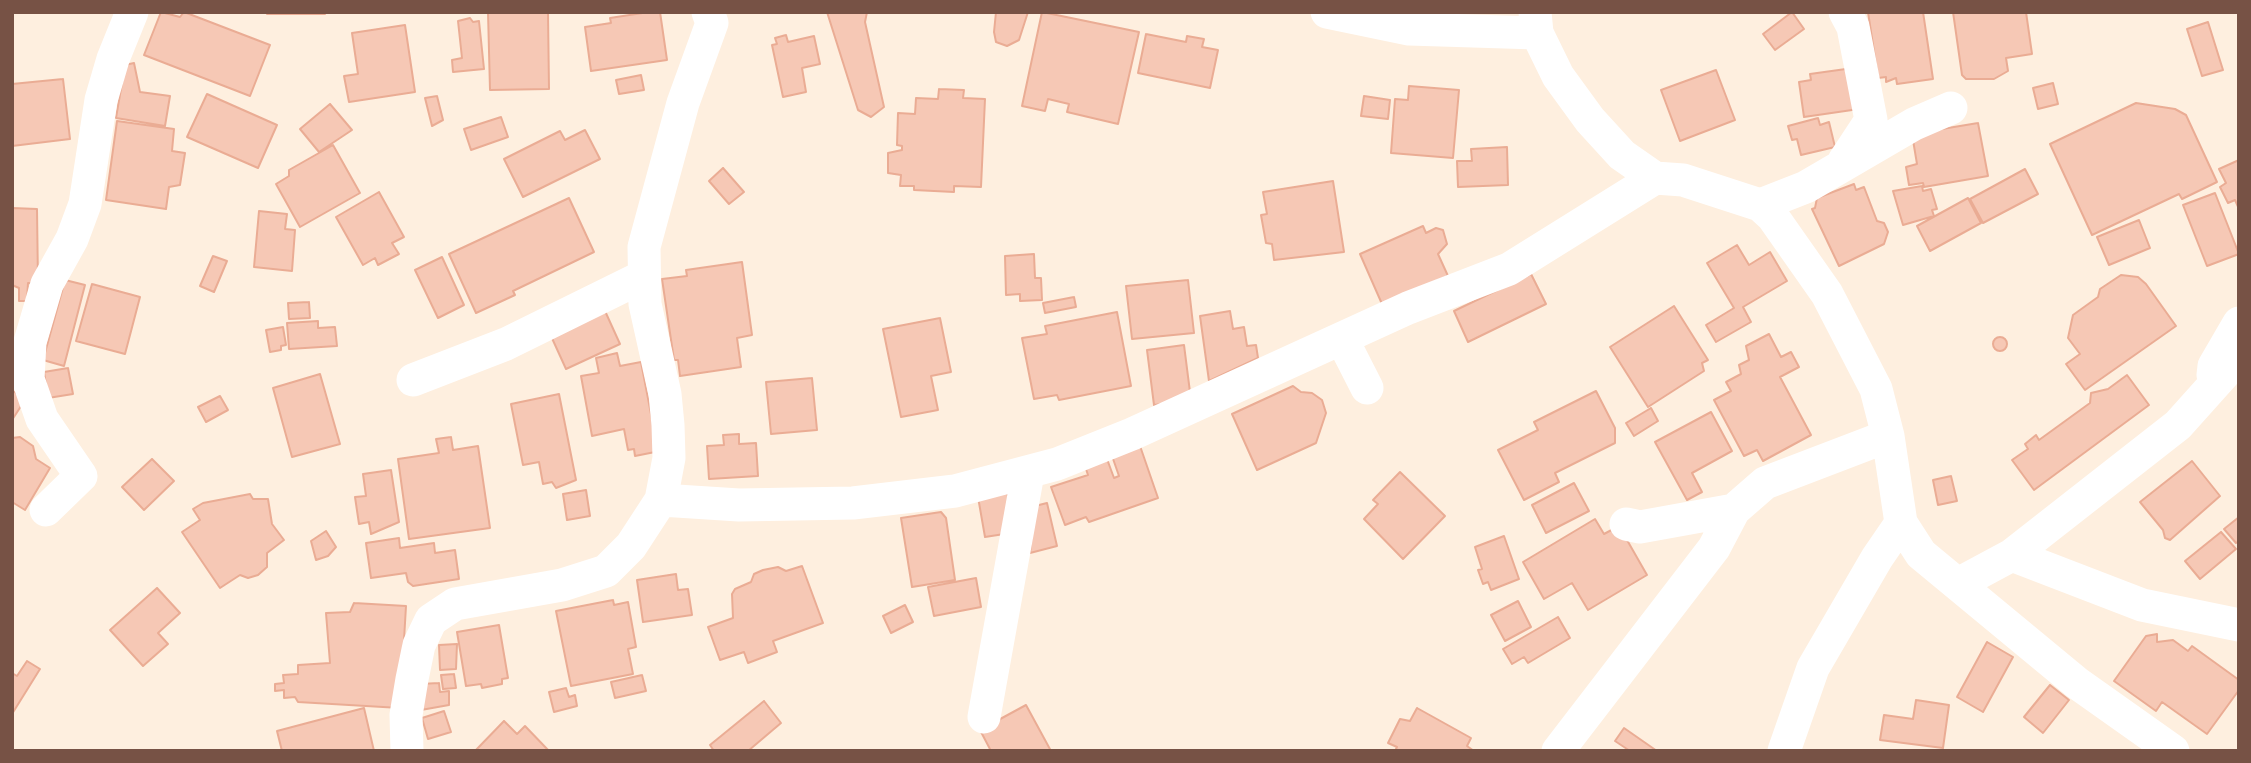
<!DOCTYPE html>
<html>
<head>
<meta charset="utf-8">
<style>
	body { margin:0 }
	#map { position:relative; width:2251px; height:763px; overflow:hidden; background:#feefdf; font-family:"Work Sans",sans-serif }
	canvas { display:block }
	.frame { position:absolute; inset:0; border:14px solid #775245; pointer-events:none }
</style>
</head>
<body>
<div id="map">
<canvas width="2251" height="763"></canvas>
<div class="frame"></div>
</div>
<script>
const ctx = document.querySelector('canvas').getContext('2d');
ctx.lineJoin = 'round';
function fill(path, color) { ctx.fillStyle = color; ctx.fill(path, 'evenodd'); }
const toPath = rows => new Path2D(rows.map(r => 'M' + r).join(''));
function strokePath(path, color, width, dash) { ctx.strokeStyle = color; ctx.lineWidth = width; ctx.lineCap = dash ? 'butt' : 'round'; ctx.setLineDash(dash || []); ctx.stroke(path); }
const building = toPath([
	[161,12,180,17,184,12,270,45,250,96,144,55,161,12],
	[267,12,325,12,325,14,267,14,267,12],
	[488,12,548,12,549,89,490,90,488,12],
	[649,12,660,12,667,60,591,71,585,27,611,23,610,18,649,12],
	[827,12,867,12,865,22,884,107,871,117,858,110,827,12],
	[996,12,1028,12,1019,40,1007,46,996,42,994,32,996,12],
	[1042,12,1139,32,1118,124,1067,112,1069,104,1048,99,1045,111,1022,106,1042,12],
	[1792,12,1804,29,1775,50,1763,34,1792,12],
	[1868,12,1923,12,1933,79,1897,84,1896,78,1886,82,1886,77,1878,78,1868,12],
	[1953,12,2026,12,2032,54,2006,58,2008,71,1994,79,1966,79,1962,75,1953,12],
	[470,18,473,22,479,21,484,69,453,72,452,60,462,58,458,21,470,18],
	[2208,22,2223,70,2202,76,2187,29,2208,22],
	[405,25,415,92,349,102,344,76,358,74,352,33,405,25],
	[1146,34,1186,42,1187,36,1204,39,1202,47,1218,50,1210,88,1138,73,1146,34],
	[786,35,788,42,814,36,820,64,802,68,806,92,783,97,772,45,777,44,775,38,786,35],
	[134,63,140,92,170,96,165,126,116,118,125,65,134,63],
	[1853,68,1859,109,1804,117,1799,82,1811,80,1810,74,1853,68],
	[1716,70,1735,120,1680,141,1661,90,1716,70],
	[641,75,644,90,619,94,616,80,641,75],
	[63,79,70,139,12,146,12,84,63,79],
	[2053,83,2058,104,2038,109,2033,88,2053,83],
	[1409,86,1459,90,1453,158,1391,153,1395,99,1408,100,1409,86],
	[939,89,964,90,963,98,985,99,981,187,954,186,954,192,914,190,914,186,900,186,901,175,888,173,888,153,902,150,902,146,897,145,898,113,915,114,916,98,938,99,939,89],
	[207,94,277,125,258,168,187,137,207,94],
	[437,96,443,120,432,126,425,98,437,96],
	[1364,96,1390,100,1388,119,1361,116,1364,96],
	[2136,103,2175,109,2186,115,2217,182,2182,199,2179,194,2092,235,2050,144,2136,103],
	[330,104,352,130,319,152,300,129,330,104],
	[501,117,508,137,471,150,464,129,501,117],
	[1818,118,1820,125,1829,122,1835,147,1801,155,1797,139,1792,140,1788,126,1818,118],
	[117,121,174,129,172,151,185,153,180,185,169,187,166,209,106,200,117,121],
	[1978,123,1988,176,1924,187,1923,183,1909,185,1906,167,1917,164,1912,134,1978,123],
	[585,130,600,159,523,197,504,159,560,131,565,140,585,130],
	[333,145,360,193,300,227,276,184,289,176,289,170,333,145],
	[1507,147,1508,185,1458,187,1457,161,1472,161,1471,149,1507,147],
	[2239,160,2239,209,2235,200,2228,203,2220,187,2226,183,2219,169,2239,160],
	[723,168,744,192,729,204,709,181,723,168],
	[2025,169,2038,194,1983,223,1970,199,2025,169],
	[1333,181,1344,252,1274,260,1272,244,1266,243,1261,215,1267,214,1263,192,1333,181],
	[1854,184,1856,190,1864,187,1877,221,1884,223,1888,232,1884,244,1839,266,1812,209,1815,208,1817,198,1854,184],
	[1922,186,1923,191,1931,189,1937,209,1932,210,1934,216,1903,225,1893,191,1922,186],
	[379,192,404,237,392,243,399,254,378,265,375,258,363,265,336,217,379,192],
	[2215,193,2239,254,2207,266,2183,205,2215,193],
	[569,198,594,252,513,291,515,295,476,313,449,254,569,198],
	[1968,198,1981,223,1930,251,1917,226,1968,198],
	[12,208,37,209,38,284,28,283,27,301,19,301,19,288,12,285,12,208],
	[259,211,287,214,285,229,295,230,292,271,254,267,259,211],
	[2139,220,2150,248,2109,265,2097,237,2139,220],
	[1423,226,1426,233,1436,228,1443,230,1447,244,1438,254,1448,276,1382,304,1360,254,1423,226],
	[1737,245,1749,265,1770,252,1787,281,1743,307,1751,322,1716,342,1706,325,1734,308,1707,263,1737,245],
	[1034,254,1035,278,1041,278,1042,300,1020,301,1020,294,1006,295,1005,256,1034,254],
	[213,256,227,261,214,292,200,286,213,256],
	[442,257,464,305,438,318,415,270,442,257],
	[742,262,752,335,737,338,741,367,680,376,678,360,674,360,662,279,687,276,686,270,742,262],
	[1531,274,1546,304,1468,342,1454,311,1531,274],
	[2121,275,2138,277,2146,284,2176,326,2085,390,2066,364,2080,354,2068,338,2073,315,2098,297,2100,289,2121,275],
	[65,280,85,285,64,366,43,360,65,280],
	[1188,280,1194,333,1132,339,1126,286,1188,280],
	[92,284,140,297,125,354,76,341,92,284],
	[1074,297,1076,307,1045,313,1043,303,1074,297],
	[309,302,310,318,289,319,288,303,309,302],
	[1674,306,1708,360,1702,363,1704,371,1648,407,1610,347,1674,306],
	[605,311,620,344,566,369,551,336,605,311],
	[1230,311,1233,329,1244,327,1247,346,1256,345,1258,358,1209,381,1200,316,1230,311],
	[1117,312,1131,386,1059,400,1057,395,1034,399,1022,338,1047,334,1045,326,1117,312],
	[940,318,951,372,931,376,938,410,901,417,883,329,940,318],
	[318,321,318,328,335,327,337,346,289,349,287,323,318,321],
	[283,327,286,345,281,346,281,350,270,352,266,330,283,327],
	[1769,334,1781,357,1791,352,1799,367,1780,377,1811,435,1763,461,1757,450,1744,456,1714,400,1731,391,1726,382,1741,374,1739,365,1749,360,1746,346,1769,334],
	'1993 344a7 7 0 1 1 14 0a7 7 0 1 1-14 0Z',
	[1184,345,1191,400,1154,405,1147,350,1184,345],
	[617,353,620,366,641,362,656,440,655,452,635,456,634,449,628,450,624,429,592,436,581,376,599,373,596,358,617,353],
	[68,368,73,394,48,398,44,372,68,368],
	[320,374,340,444,292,457,273,388,320,374],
	[2127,375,2149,405,2034,490,2012,460,2028,449,2025,444,2036,435,2039,440,2090,403,2091,393,2108,389,2127,375],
	[812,378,817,430,771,434,766,382,812,378],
	[1293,386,1301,392,1312,393,1322,400,1326,413,1316,443,1257,470,1232,414,1293,386],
	[12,390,25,400,12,420,12,390],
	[1596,391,1615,428,1615,443,1555,473,1559,482,1524,500,1498,450,1538,430,1534,422,1596,391],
	[559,394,576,480,556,488,552,482,543,484,539,462,523,465,511,404,559,394],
	[220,396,228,410,206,422,198,407,220,396],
	[1651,408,1658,421,1634,436,1626,423,1651,408],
	[1711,412,1732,451,1692,473,1702,492,1687,500,1655,442,1711,412],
	[739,434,739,444,756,443,758,476,709,479,707,446,724,445,723,435,739,434],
	[20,437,33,446,36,459,50,468,25,510,12,502,12,438,20,437],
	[451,437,453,450,478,446,490,528,409,539,398,459,439,453,436,439,451,437],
	[1139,443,1158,498,1089,522,1086,517,1065,525,1051,487,1088,475,1085,466,1107,459,1114,478,1119,476,1111,453,1139,443],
	[152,459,174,481,144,510,122,487,152,459],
	[2192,461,2220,496,2170,540,2165,538,2163,530,2140,502,2192,461],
	[391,470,399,522,371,534,369,522,359,524,355,497,366,496,363,474,391,470],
	[1400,472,1445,516,1403,559,1364,519,1378,504,1373,500,1400,472],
	[1951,476,1957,501,1938,505,1933,480,1951,476],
	[1574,483,1589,511,1546,533,1532,505,1574,483],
	[586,490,590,516,567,520,563,494,586,490],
	[1007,492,1017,532,985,537,978,497,1007,492],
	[250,494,253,499,268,499,272,524,284,540,267,553,267,567,258,575,248,578,240,575,220,588,182,532,200,520,193,509,203,503,250,494],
	[1047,503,1057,546,1030,553,1035,506,1047,503],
	[941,512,946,518,955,580,912,587,901,518,941,512],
	[2239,517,2239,541,2236,543,2224,529,2239,517],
	[1595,519,1604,534,1619,526,1647,575,1588,610,1572,583,1544,599,1523,562,1595,519],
	[326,531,336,547,328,556,316,560,311,541,326,531],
	[2221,532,2236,549,2200,579,2185,561,2221,532],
	[1504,536,1519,579,1491,590,1488,582,1483,584,1478,570,1482,569,1475,547,1504,536],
	[399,538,400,548,434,543,435,553,455,550,459,579,413,586,408,582,406,573,371,578,366,543,399,538],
	[802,566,823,623,773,641,777,652,748,663,744,652,720,660,708,627,733,618,732,594,735,589,751,582,754,574,763,570,778,567,786,571,802,566],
	[676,574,678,590,688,589,692,615,643,622,637,580,676,574],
	[976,578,981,607,934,616,928,587,976,578],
	[157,588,180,613,158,633,168,644,143,666,110,630,157,588],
	[613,600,614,605,628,602,636,647,628,649,633,674,571,686,556,611,613,600],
	[1518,601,1531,627,1505,641,1491,615,1518,601],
	[354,603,406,606,400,708,298,702,295,697,284,698,284,690,275,691,275,684,284,683,283,675,298,674,298,665,330,663,326,613,350,612,354,603],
	[905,605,913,622,891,633,883,616,905,605],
	[1558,617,1570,638,1528,663,1524,657,1512,664,1503,649,1558,617],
	[499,625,508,678,502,679,502,684,482,688,481,684,466,686,457,632,499,625],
	[2157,634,2157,642,2173,640,2188,651,2192,646,2239,680,2239,690,2207,734,2162,702,2156,711,2114,681,2146,636,2157,634],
	[1987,642,2013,657,1983,712,1957,697,1987,642],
	[457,644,456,669,440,670,439,645,457,644],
	[27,661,40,669,12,714,12,673,17,676,27,661],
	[454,674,456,688,443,689,441,675,454,674],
	[642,675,646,691,615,698,611,682,642,675],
	[439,683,440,692,449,691,449,705,421,710,420,684,439,683],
	[2050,685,2069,700,2043,733,2024,717,2050,685],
	[566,688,569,697,575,695,577,706,554,712,549,692,566,688],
	[1916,700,1949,705,1943,748,1880,740,1884,715,1913,719,1916,700],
	[764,701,781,723,748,751,714,751,710,745,764,701],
	[1026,705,1051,751,991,751,980,730,1026,705],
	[364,708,374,751,282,751,277,731,364,708],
	[1417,708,1471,738,1467,746,1474,751,1395,751,1397,747,1388,743,1400,719,1410,721,1417,708],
	[444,711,451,732,428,739,422,718,444,711],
	[504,721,517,734,525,726,549,751,475,751,504,721],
	[1624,728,1657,751,1630,751,1615,741,1624,728]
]);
fill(building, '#f6c8b5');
strokePath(building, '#eaac94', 2);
strokePath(toPath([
	[1327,12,1409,29,1537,33],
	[1535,12,1537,33,1558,76,1590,120,1622,155,1655,178,1683,180,1760,205,1773,217,1827,294,1876,389,1888,436,1901,523,1921,554,2077,683,2173,751],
	[1844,161,1871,120,1853,27,1845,12],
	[1760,205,1806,187,1914,124,1951,108],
	[1342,339,1367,388],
	[2213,375,2214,366,2239,323],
	[413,380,506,344,644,276],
	[661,500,739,505,853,503,955,491,1057,464,1132,434,1408,308,1509,269,1655,178],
	[46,510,81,476,42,419,28,379,30,342,47,284,72,239,85,204,101,100,113,59,132,12],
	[1626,524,1640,527,1734,510],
	[2012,555,2142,605,2239,625],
	[1958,584,2012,555,2178,425,2239,357],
	[984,717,1028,473],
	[407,751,406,715,412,679,419,645,431,620,455,604,562,585,606,571,631,546,661,500,669,458,668,425,665,394,645,304,644,247,683,103,712,23,708,12],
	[1558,751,1714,548,1734,510,1765,483,1888,436],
	[1784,751,1813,668,1877,558,1901,523]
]), '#fff', 33);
</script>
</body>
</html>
